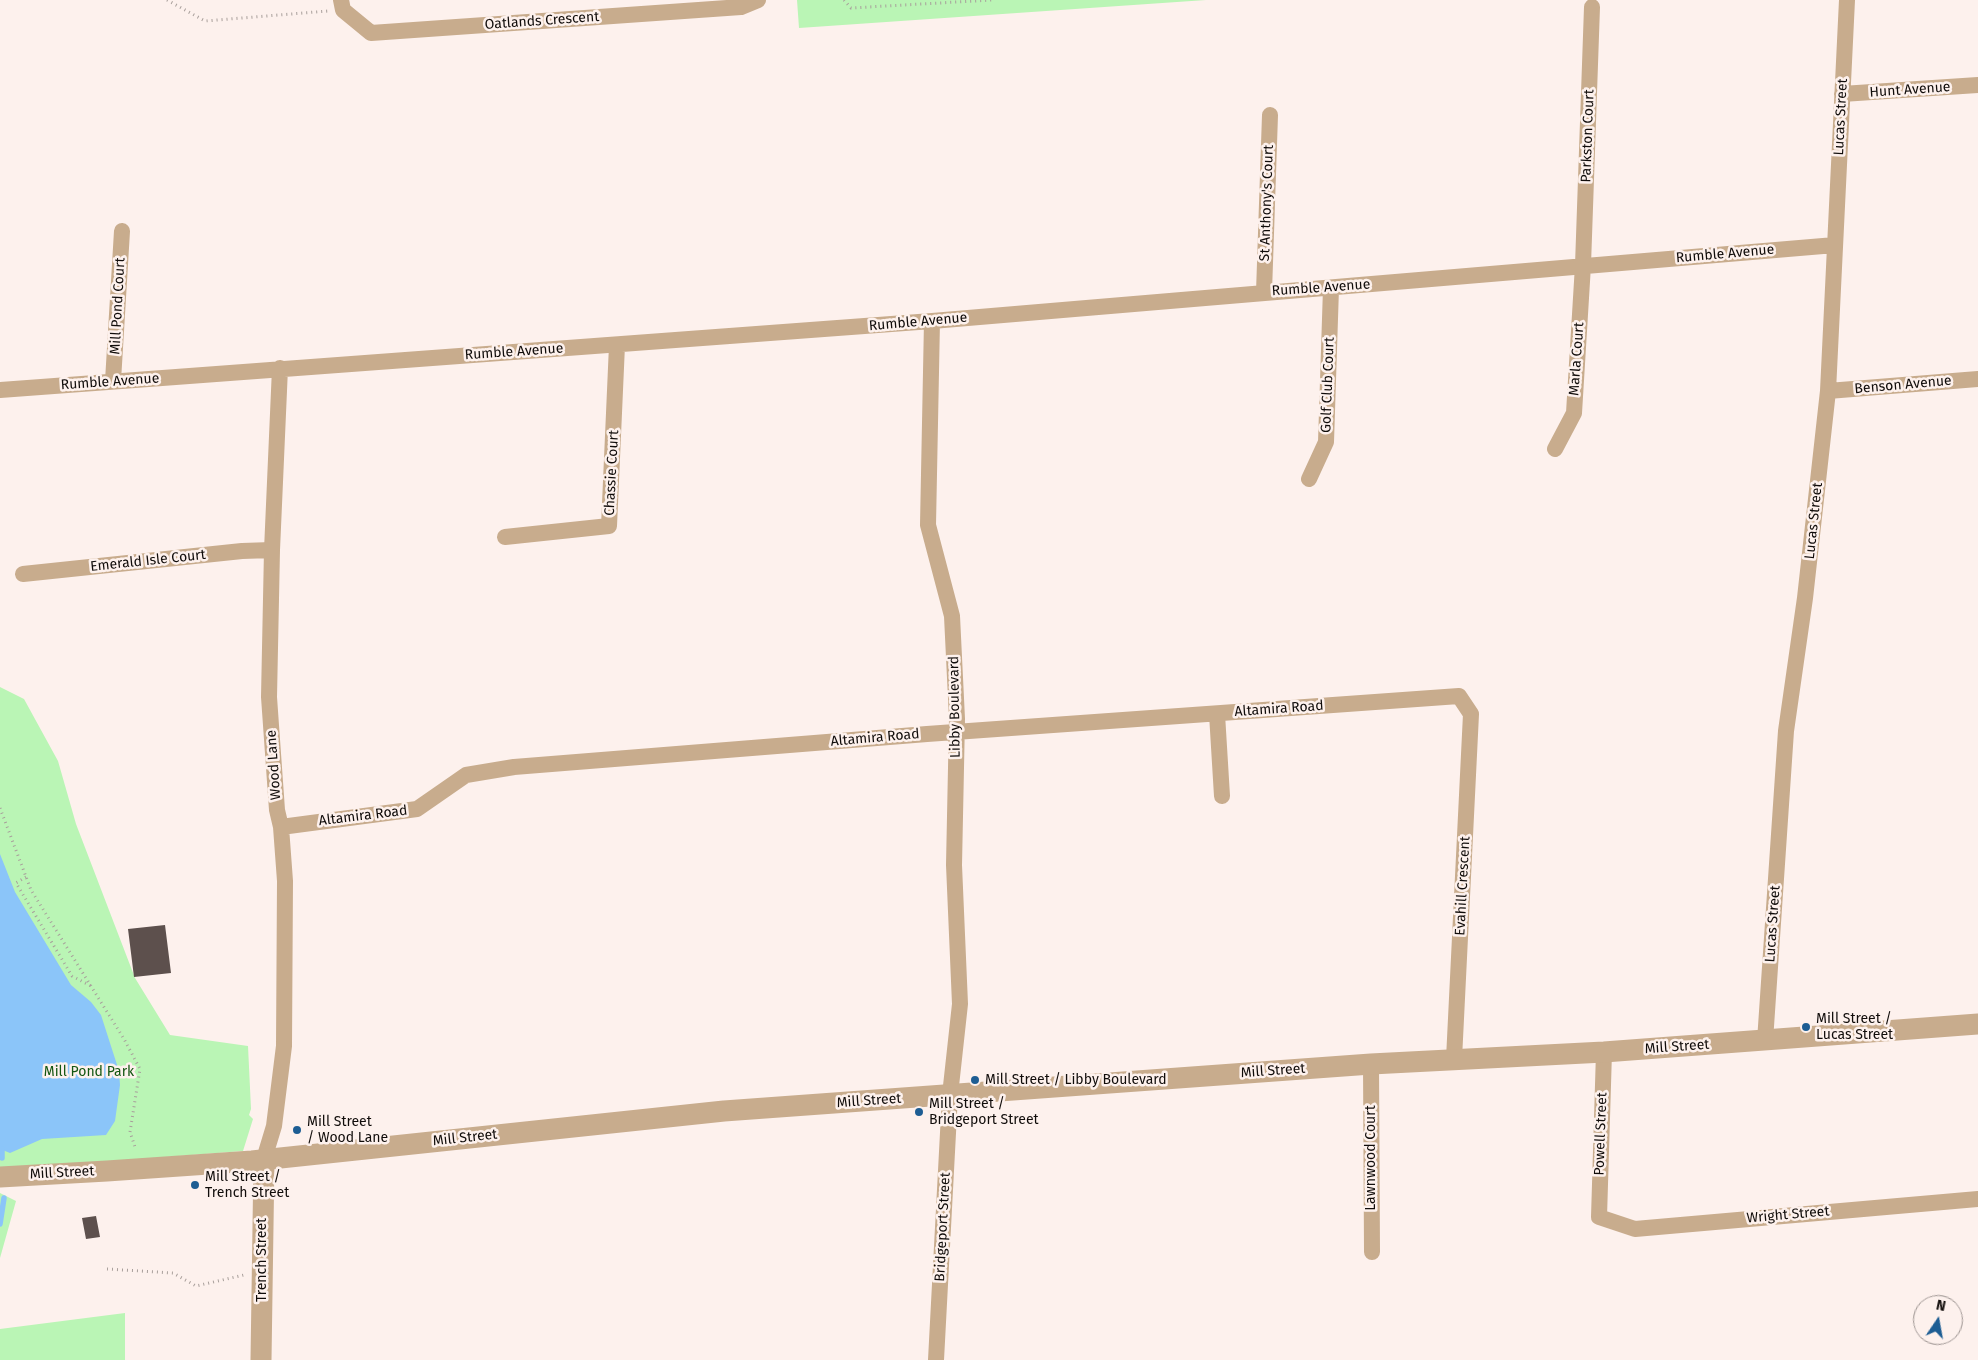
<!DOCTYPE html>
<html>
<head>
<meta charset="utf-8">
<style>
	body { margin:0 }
	#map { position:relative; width:1978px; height:1360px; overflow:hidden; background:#fdf1ed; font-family:"Fira Sans",sans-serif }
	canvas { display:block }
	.north { position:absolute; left:1913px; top:1295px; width:50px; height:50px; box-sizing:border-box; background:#fdf1ed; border:1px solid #9e9592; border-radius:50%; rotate:12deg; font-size:14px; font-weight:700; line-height:20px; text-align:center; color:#100c0a }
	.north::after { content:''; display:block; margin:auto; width:18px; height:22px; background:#1d5d93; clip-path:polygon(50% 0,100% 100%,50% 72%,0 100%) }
</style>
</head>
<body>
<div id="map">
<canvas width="1978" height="1360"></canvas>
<div class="north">N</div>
</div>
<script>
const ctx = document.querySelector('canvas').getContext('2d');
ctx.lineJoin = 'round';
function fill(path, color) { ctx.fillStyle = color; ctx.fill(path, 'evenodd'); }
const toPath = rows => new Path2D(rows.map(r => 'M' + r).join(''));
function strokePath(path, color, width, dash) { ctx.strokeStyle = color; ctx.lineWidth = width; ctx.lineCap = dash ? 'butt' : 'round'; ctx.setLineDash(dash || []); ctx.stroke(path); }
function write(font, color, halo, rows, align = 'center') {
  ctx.font = font + ' "Fira Sans",sans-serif'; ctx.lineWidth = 5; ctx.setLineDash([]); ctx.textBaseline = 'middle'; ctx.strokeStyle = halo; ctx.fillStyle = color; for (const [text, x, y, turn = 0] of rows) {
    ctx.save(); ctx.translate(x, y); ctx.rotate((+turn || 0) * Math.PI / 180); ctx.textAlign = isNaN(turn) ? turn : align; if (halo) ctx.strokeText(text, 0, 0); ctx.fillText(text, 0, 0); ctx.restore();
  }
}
fill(toPath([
	[797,0,1206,0,799,28],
	[0,687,24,699,58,761,76,824,135,978,170,1035,248,1046,251,1109,249,1115,253,1119,243,1151,0,1170],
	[0,1193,16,1201,0,1258],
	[125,1313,125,1360,0,1360,0,1329]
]), '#baf5b5');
fill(toPath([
	[0,854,15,892,71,985,91,1002,101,1015,119,1071,120,1085,115,1121,106,1135,42,1139,10,1153,0,1149]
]), '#8bc5f9');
strokePath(toPath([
	[2,1158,2,1149],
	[0,1224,4,1198]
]), '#8bc5f9', 5.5);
fill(toPath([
	[165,925,171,973,134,977,128,929],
	[96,1216,100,1237,86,1239,82,1218]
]), '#5d504d');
strokePath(toPath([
	[167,0,205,21,328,11],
	[844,0,851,8,992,0],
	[0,808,31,890,124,1039,140,1069,130,1132,136,1150],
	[26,877,16,883,72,976,91,986],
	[107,1269,173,1273,196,1286,244,1275]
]), '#a89f9b', 3, [1, 4]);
strokePath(toPath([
	[341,0,343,10,371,33,741,7,758,0],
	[1842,94,1978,85],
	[1264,292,1270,115],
	[932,321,928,525,952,616,957,719,954,865,960,1004,950,1095,936,1360],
	[113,381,122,231],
	[0,390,932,321,1835,245],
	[1828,391,1978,379],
	[1555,449,1574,413,1583,265,1592,7],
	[1309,479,1326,442,1331,288],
	[505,537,609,526,617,345],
	[23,574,242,551,272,550],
	[1217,714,1222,796],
	[281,827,417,809,466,775,514,767,927,734,1459,696,1471,714,1454,1059],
	[1765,1041,1786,731,1805,598,1828,391,1847,0],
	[1604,1052,1599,1217,1635,1229,1978,1199],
	[1371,1064,1372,1252],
	[264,1159,274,1126,284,1046,285,881,281,827,277,810,269,697,272,550,280,368]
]), '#c8ac8d', 16);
strokePath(toPath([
	[0,1177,107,1171,252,1161,724,1111,1371,1064,1604,1052,1978,1024],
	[261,1360,264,1159]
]), '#c8ac8d', 21);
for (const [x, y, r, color] of [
	[1806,1027,5,"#1d5d93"],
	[975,1080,5,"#1d5d93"],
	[919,1112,5,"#1d5d93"],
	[297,1130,5,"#1d5d93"],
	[195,1185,5,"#1d5d93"]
]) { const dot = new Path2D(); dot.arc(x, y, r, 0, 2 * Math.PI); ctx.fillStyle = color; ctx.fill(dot); strokePath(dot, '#fdf1ed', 2); }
write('14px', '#100c0a', '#fdf1ed', [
	["Oatlands Crescent",542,21,-4],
	["Hunt Avenue",1910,90,-4],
	["Lucas Street",1841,117,-87],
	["Parkston Court",1588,136,-88],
	["St Anthony's Court",1267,203,-88],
	["Rumble Avenue",1725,254,-5],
	["Rumble Avenue",1321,288,-4],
	["Mill Pond Court",118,306,-87],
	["Rumble Avenue",918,322,-5],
	["Rumble Avenue",514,352,-4],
	["Marla Court",1577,359,-86],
	["Rumble Avenue",110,382,-4],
	["Golf Club Court",1328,385,-88],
	["Benson Avenue",1903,385,-5],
	["Chassie Court",612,473,-87],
	["Lucas Street",1814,521,-84],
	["Emerald Isle Court",148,561,-6],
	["Libby Boulevard",955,707,-91],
	["Altamira Road",1279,709,-4],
	["Altamira Road",875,738,-5],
	["Wood Lane",274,765,-94],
	["Altamira Road",363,816,-7],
	["Evahill Crescent",1463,886,-87],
	["Lucas Street",1773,924,-86],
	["Mill Street",1677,1047,-4],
	["Mill Street",1273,1071,-4],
	["Mill Street",869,1101,-4],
	["Powell Street",1601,1134,-88],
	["Mill Street",465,1138,-6],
	["Lawnwood Court",1371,1158,-90],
	["Mill Street",62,1173,-3],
	["Wright Street",1788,1215,-5],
	["Bridgeport Street",943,1227,-87],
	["Trench Street",262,1260,-90]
]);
write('14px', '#100c0a', '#fdf1ed', [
	["Mill Street /",1816,1019],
	["Lucas Street",1816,1035],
	["Mill Street / Libby Boulevard",985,1080],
	["Mill Street /",929,1104],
	["Bridgeport Street",929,1120],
	["Mill Street",307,1122],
	["/ Wood Lane",307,1138],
	["Mill Street /",205,1177],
	["Trench Street",205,1193]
], 'left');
write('14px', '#145712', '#fdf1ed', [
	["Mill Pond Park",89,1072]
]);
</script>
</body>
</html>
